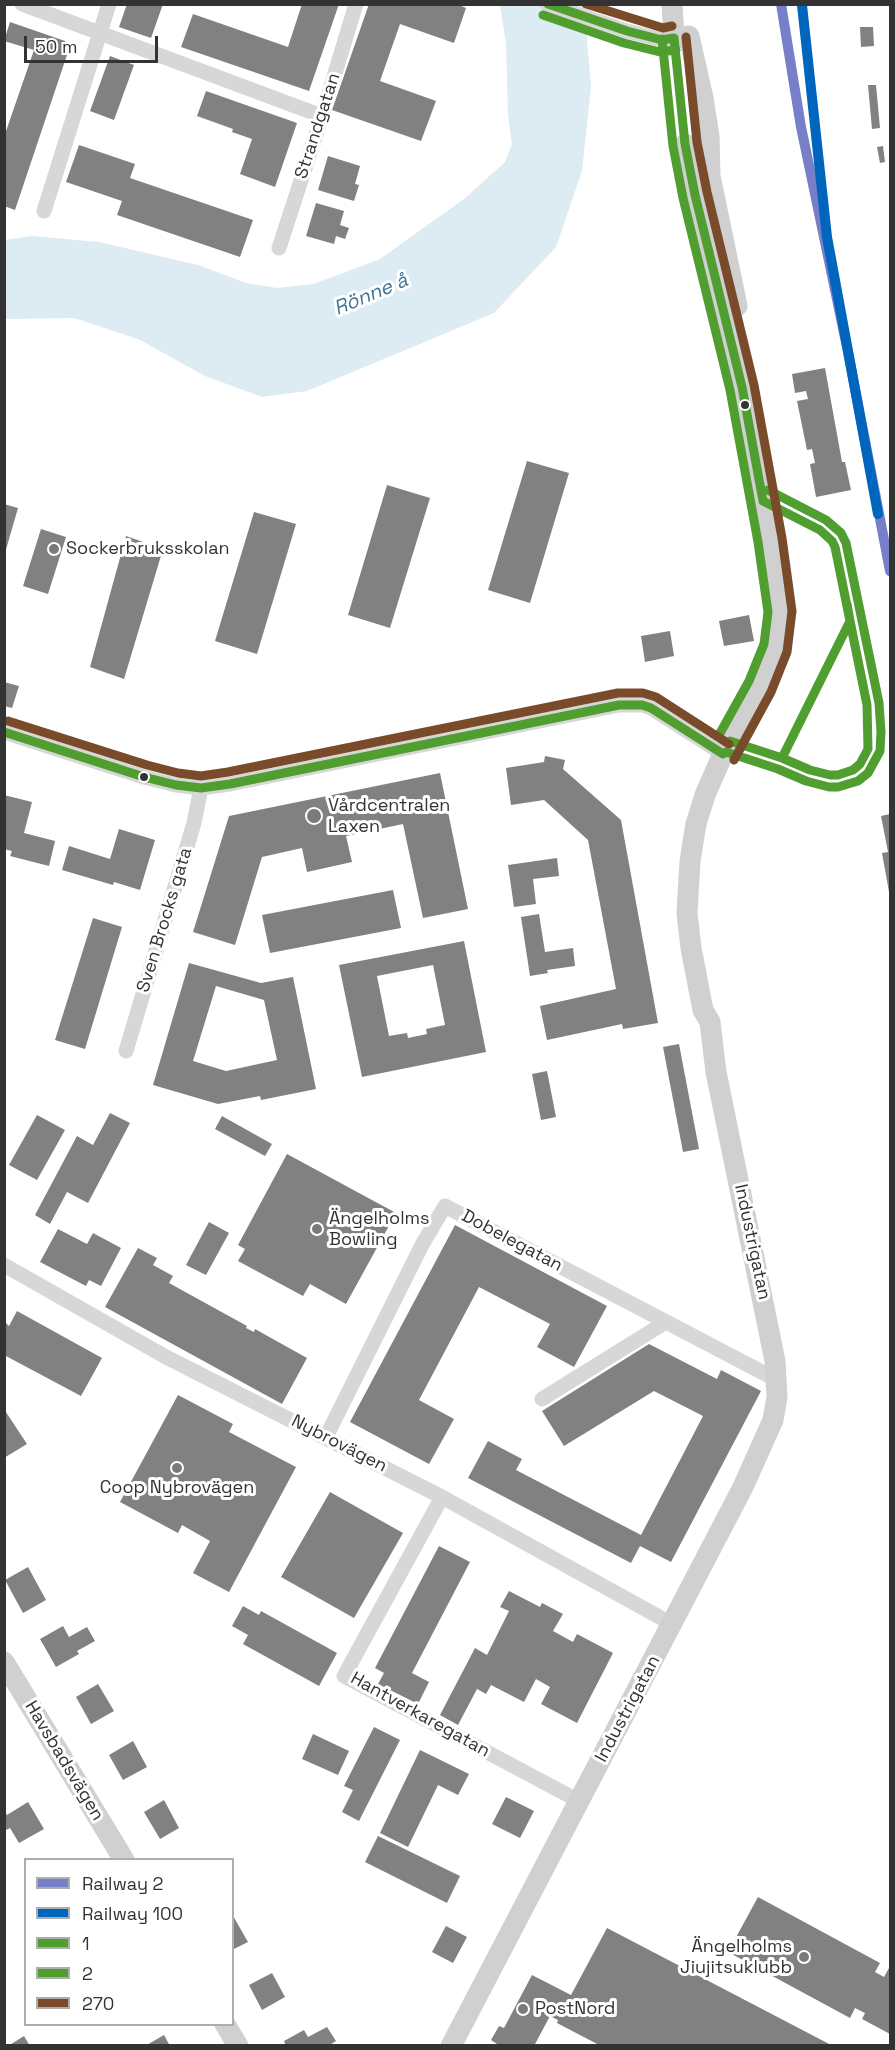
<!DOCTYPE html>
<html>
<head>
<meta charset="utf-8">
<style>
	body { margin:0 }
	#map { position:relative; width:895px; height:2050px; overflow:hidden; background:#fff; font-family:"Space Grotesk",sans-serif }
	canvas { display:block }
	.frame { position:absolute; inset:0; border:6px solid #333; pointer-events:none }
	.legend { position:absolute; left:24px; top:1858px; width:210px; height:168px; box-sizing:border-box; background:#fff; border:2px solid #adadad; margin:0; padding:8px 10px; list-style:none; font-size:18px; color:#333 }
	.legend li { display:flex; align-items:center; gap:12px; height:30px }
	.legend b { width:30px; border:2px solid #adadad }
	.scale { position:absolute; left:24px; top:36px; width:134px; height:27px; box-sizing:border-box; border:3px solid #333; border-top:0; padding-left:8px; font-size:18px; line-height:21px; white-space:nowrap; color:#333; -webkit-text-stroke:4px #fff; paint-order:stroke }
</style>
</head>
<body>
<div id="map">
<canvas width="895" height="2050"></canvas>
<div class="frame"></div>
<ul class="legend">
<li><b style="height:8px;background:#767fc8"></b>Railway 2</li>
<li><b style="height:8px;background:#0065bd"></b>Railway 100</li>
<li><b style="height:8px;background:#509e2f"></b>1</li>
<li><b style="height:8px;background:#509e2f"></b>2</li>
<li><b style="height:8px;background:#7a4b2a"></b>270</li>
</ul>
<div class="scale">50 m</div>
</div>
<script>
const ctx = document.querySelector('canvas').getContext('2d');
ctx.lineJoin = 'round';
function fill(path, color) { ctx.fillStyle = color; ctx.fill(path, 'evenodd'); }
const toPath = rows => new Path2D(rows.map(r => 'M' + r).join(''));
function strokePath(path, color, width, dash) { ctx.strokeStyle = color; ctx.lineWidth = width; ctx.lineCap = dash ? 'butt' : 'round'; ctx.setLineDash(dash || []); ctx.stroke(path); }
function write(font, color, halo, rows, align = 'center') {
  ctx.font = font + ' "Space Grotesk",sans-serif'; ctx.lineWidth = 6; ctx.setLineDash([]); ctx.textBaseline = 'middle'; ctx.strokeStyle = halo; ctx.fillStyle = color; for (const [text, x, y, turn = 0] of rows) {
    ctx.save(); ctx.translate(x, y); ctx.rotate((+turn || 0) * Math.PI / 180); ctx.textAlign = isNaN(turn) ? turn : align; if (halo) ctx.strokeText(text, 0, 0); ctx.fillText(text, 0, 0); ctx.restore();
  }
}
fill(toPath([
	[500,5,584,5,591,86,582,171,556,247,494,313,307,391,262,397,205,376,138,339,74,318,5,319,4,240,32,236,99,242,198,265,246,283,277,288,314,284,380,259,464,199,505,162,512,144,508,115,506,44]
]), '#ddebf3');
fill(toPath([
	[127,4,163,4,151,38,119,27],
	[302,4,339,4,309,91,181,47,193,14,288,47],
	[369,4,457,4,466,8,454,43,400,24,380,81,436,101,421,141,332,110],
	[10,22,65,41,69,49,15,210,4,206,4,137,34,50,4,41],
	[860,27,873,27,874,46,861,47],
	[110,56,134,65,114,120,90,111],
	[868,85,876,85,880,128,872,129],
	[206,91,297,123,275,187,240,174,252,139,232,132,233,129,197,116],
	[79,145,135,164,130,178,253,220,240,257,117,215,122,201,66,182],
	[883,146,885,162,880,163,877,147],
	[328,156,360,166,355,184,359,185,354,201,318,190],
	[316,203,344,211,340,225,349,228,345,239,336,236,334,244,306,236],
	[825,368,842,462,845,462,851,490,816,497,810,464,815,463,812,449,807,450,797,401,808,399,806,391,795,393,792,374],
	[527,461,569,473,530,603,488,590],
	[387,485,430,498,390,628,348,615],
	[4,504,18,508,5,553,4,552],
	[254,512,296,524,257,654,215,641],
	[41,529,66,537,48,594,23,586],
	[126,536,163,549,124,679,90,667],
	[749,615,754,641,724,646,719,621],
	[670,631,674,656,645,662,641,636],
	[4,682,19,686,12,708,4,706],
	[545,756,565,760,563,769,621,820,658,1023,623,1029,622,1024,547,1040,540,1006,616,989,588,840,544,800,511,805,506,768,544,762],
	[440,773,468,909,423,918,403,824,346,836,352,862,307,872,302,848,262,857,235,945,193,932,229,816],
	[4,795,32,802,24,833,55,841,49,866,10,856,12,851,4,849],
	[890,814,890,892,889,892,882,853,888,852,881,816],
	[119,829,155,840,140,890,114,882,113,885,62,870,69,846,110,859],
	[557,858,559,876,533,879,536,904,514,907,508,865],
	[393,890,401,928,270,953,262,915],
	[539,914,545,952,573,948,575,966,547,970,548,973,530,976,521,917],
	[93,918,122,927,85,1049,55,1040],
	[464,941,486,1052,362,1077,339,965],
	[433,965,445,1025,426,1029,427,1034,408,1038,407,1033,389,1036,377,976],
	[189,963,261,983,293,977,316,1089,261,1100,260,1096,218,1104,153,1085],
	[216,986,264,1000,277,1060,226,1071,193,1061],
	[679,1044,699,1149,683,1152,663,1047],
	[547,1071,556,1117,541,1120,532,1074],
	[110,1113,130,1123,88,1203,67,1192,50,1224,35,1215,77,1136,93,1145],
	[37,1115,65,1130,37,1180,9,1165],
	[222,1116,272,1144,265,1156,215,1129],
	[287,1154,396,1213,346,1304,310,1284,303,1296,238,1261,245,1249,238,1245],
	[209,1222,229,1233,206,1275,186,1265],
	[455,1225,607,1306,574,1367,537,1347,550,1324,479,1287,419,1400,454,1419,429,1464,350,1422],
	[58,1229,87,1244,93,1233,121,1248,101,1286,89,1280,86,1286,40,1262],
	[138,1248,157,1258,153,1265,173,1276,169,1283,247,1326,246,1328,254,1332,255,1329,307,1358,282,1404,105,1307],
	[17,1311,102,1358,81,1396,4,1355,4,1321,9,1326],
	[649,1344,717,1379,721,1370,761,1391,671,1562,640,1546,631,1563,468,1478,488,1441,522,1459,516,1470,641,1535,703,1416,654,1391,564,1446,542,1411],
	[178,1395,233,1424,229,1432,296,1467,229,1592,193,1573,210,1541,182,1525,178,1533,120,1502],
	[4,1409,27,1444,4,1458],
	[330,1492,403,1533,354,1618,281,1577],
	[439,1546,470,1562,412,1673,429,1682,418,1704,378,1684,384,1673,375,1668],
	[28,1567,46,1600,23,1613,5,1580],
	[509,1591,540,1607,542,1603,563,1614,553,1631,573,1642,577,1634,613,1653,577,1723,541,1704,550,1687,536,1679,524,1702,491,1685,486,1694,477,1689,458,1725,440,1715,475,1648,487,1655,509,1611,500,1607],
	[243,1606,259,1615,261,1611,337,1653,319,1686,243,1644,248,1635,232,1626],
	[63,1626,69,1637,87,1627,95,1641,77,1651,79,1654,56,1667,40,1639],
	[98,1684,114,1711,91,1724,76,1697],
	[374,1727,400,1740,359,1821,342,1812,353,1790,344,1786],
	[313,1734,349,1751,338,1775,302,1759],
	[133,1741,147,1767,123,1780,109,1755],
	[420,1750,469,1774,458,1795,438,1785,408,1847,380,1833],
	[506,1797,534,1811,520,1838,492,1824],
	[164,1800,179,1828,160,1839,144,1812],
	[28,1802,44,1829,19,1843,10,1828,4,1831,4,1810,7,1815],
	[378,1836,460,1876,447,1903,365,1862],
	[758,1897,880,1963,875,1972,884,1977,889,1968,890,1968,890,2034,862,2019,865,2013,855,2008,850,2018,728,1952],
	[232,1914,248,1942,232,1950],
	[446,1926,467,1937,453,1963,432,1952],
	[607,1928,833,2046,601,2046,557,2023,558,2020,550,2016,534,2046,517,2046,514,2044,513,2046,500,2046,491,2040,499,2026,504,2028,532,1975,571,1995],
	[272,1973,285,1997,262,2010,249,1985],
	[327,2027,336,2041,328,2046,286,2046,284,2041,304,2030,308,2037],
	[164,2035,170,2046,145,2046],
	[24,2036,30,2046,8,2046]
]), '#818181');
strokePath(toPath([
	[22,4,322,116],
	[547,4,627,31,662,40,674,38],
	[44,211,109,4],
	[279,248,322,116,356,4],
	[4,732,144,777,176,785,201,788,230,784,619,705,642,705,651,708,723,754],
	[126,1051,194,823,201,788],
	[4,1265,166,1357,442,1497,672,1624],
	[542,1399,666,1322],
	[326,1437,423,1243,445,1206,777,1380],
	[442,1497,344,1676,579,1801]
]), '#d7d7d7', 15);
strokePath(toPath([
	[672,4,674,38,689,36,703,98,709,136,710,176,737,306],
	[4,1662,124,1860],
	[225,2024,238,2046],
	[451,2046,743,1487,773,1420,777,1397,775,1361,716,1072,710,1022,703,1010,691,948,687,913,690,861,696,824,705,795,723,754,760,686,776,647,780,612,770,540,742,387,695,195,685,144]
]), '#d0d0d0', 21);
strokePath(toPath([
	[548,4,627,31,662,40,674,38],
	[674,38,685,144,695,195,742,387,763,501],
	[4,732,144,777,176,785,201,788,230,784,619,705,642,705,651,708,723,754],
	[730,741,782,758,810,770,830,775,838,775,853,770,860,764,868,749,867,705,835,547,832,541,820,530,763,501],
	[782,758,850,621,847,604]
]), '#509e2f', 9);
strokePath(toPath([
	[543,15,624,43,660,52,676,50],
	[662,39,673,146,683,198,730,390,758,542,768,612,764,644,749,681,719,735],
	[726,752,778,769,806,781,829,787,838,787,858,781,868,773,880,751,881,732,879,703,846,543,841,533,826,520,768,490]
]), '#509e2f', 9);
strokePath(toPath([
	[586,4,663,28,672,26],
	[686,37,697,142,707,192,754,385,782,538,792,611,787,652,771,692,734,760],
	[8,721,147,765,178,773,201,776,228,772,618,693,643,693,656,697,729,744]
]), '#7a4b2a', 9);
strokePath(toPath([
	[781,4,801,127,848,352,890,571]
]), '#767fc8', 10);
strokePath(toPath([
	[802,5,827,237,878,514]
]), '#0065bd', 10);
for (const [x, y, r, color] of [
	[745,405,5,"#333"],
	[54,549,6,"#7a7a7a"],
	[144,777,5,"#333"],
	[314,816,8,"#7a7a7a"],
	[317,1229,6,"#7a7a7a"],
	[177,1468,6,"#7a7a7a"],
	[804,1957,6,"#7a7a7a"],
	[523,2009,6,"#7a7a7a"]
]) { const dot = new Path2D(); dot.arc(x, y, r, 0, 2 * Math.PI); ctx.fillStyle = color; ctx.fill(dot); strokePath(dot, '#fff', 2); }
write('18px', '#333', '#fff', [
	["Strandgatan",318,126,-72],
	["Sven Brocks gata",165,920,-73],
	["Dobelegatan",512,1241,28],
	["Industrigatan",752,1242,78],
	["Nybrovägen",339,1444,27],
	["Industrigatan",628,1709,-62],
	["Hantverkaregatan",420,1715,29],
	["Havsbadsvägen",64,1761,59]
]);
write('18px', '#333', '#fff', [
	["Sockerbruksskolan",66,549],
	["Vårdcentralen",328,806],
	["Laxen",328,827],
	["Ängelholms",329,1219],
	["Bowling",329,1240],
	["Coop Nybrovägen",177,1488,"center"],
	["Ängelholms",792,1947,"right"],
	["Jiujitsuklubb",792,1968,"right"],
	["PostNord",535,2009]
], 'left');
write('italic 20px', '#3f7597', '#fff', [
	["Rönne å",371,295,-23]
]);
</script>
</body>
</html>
